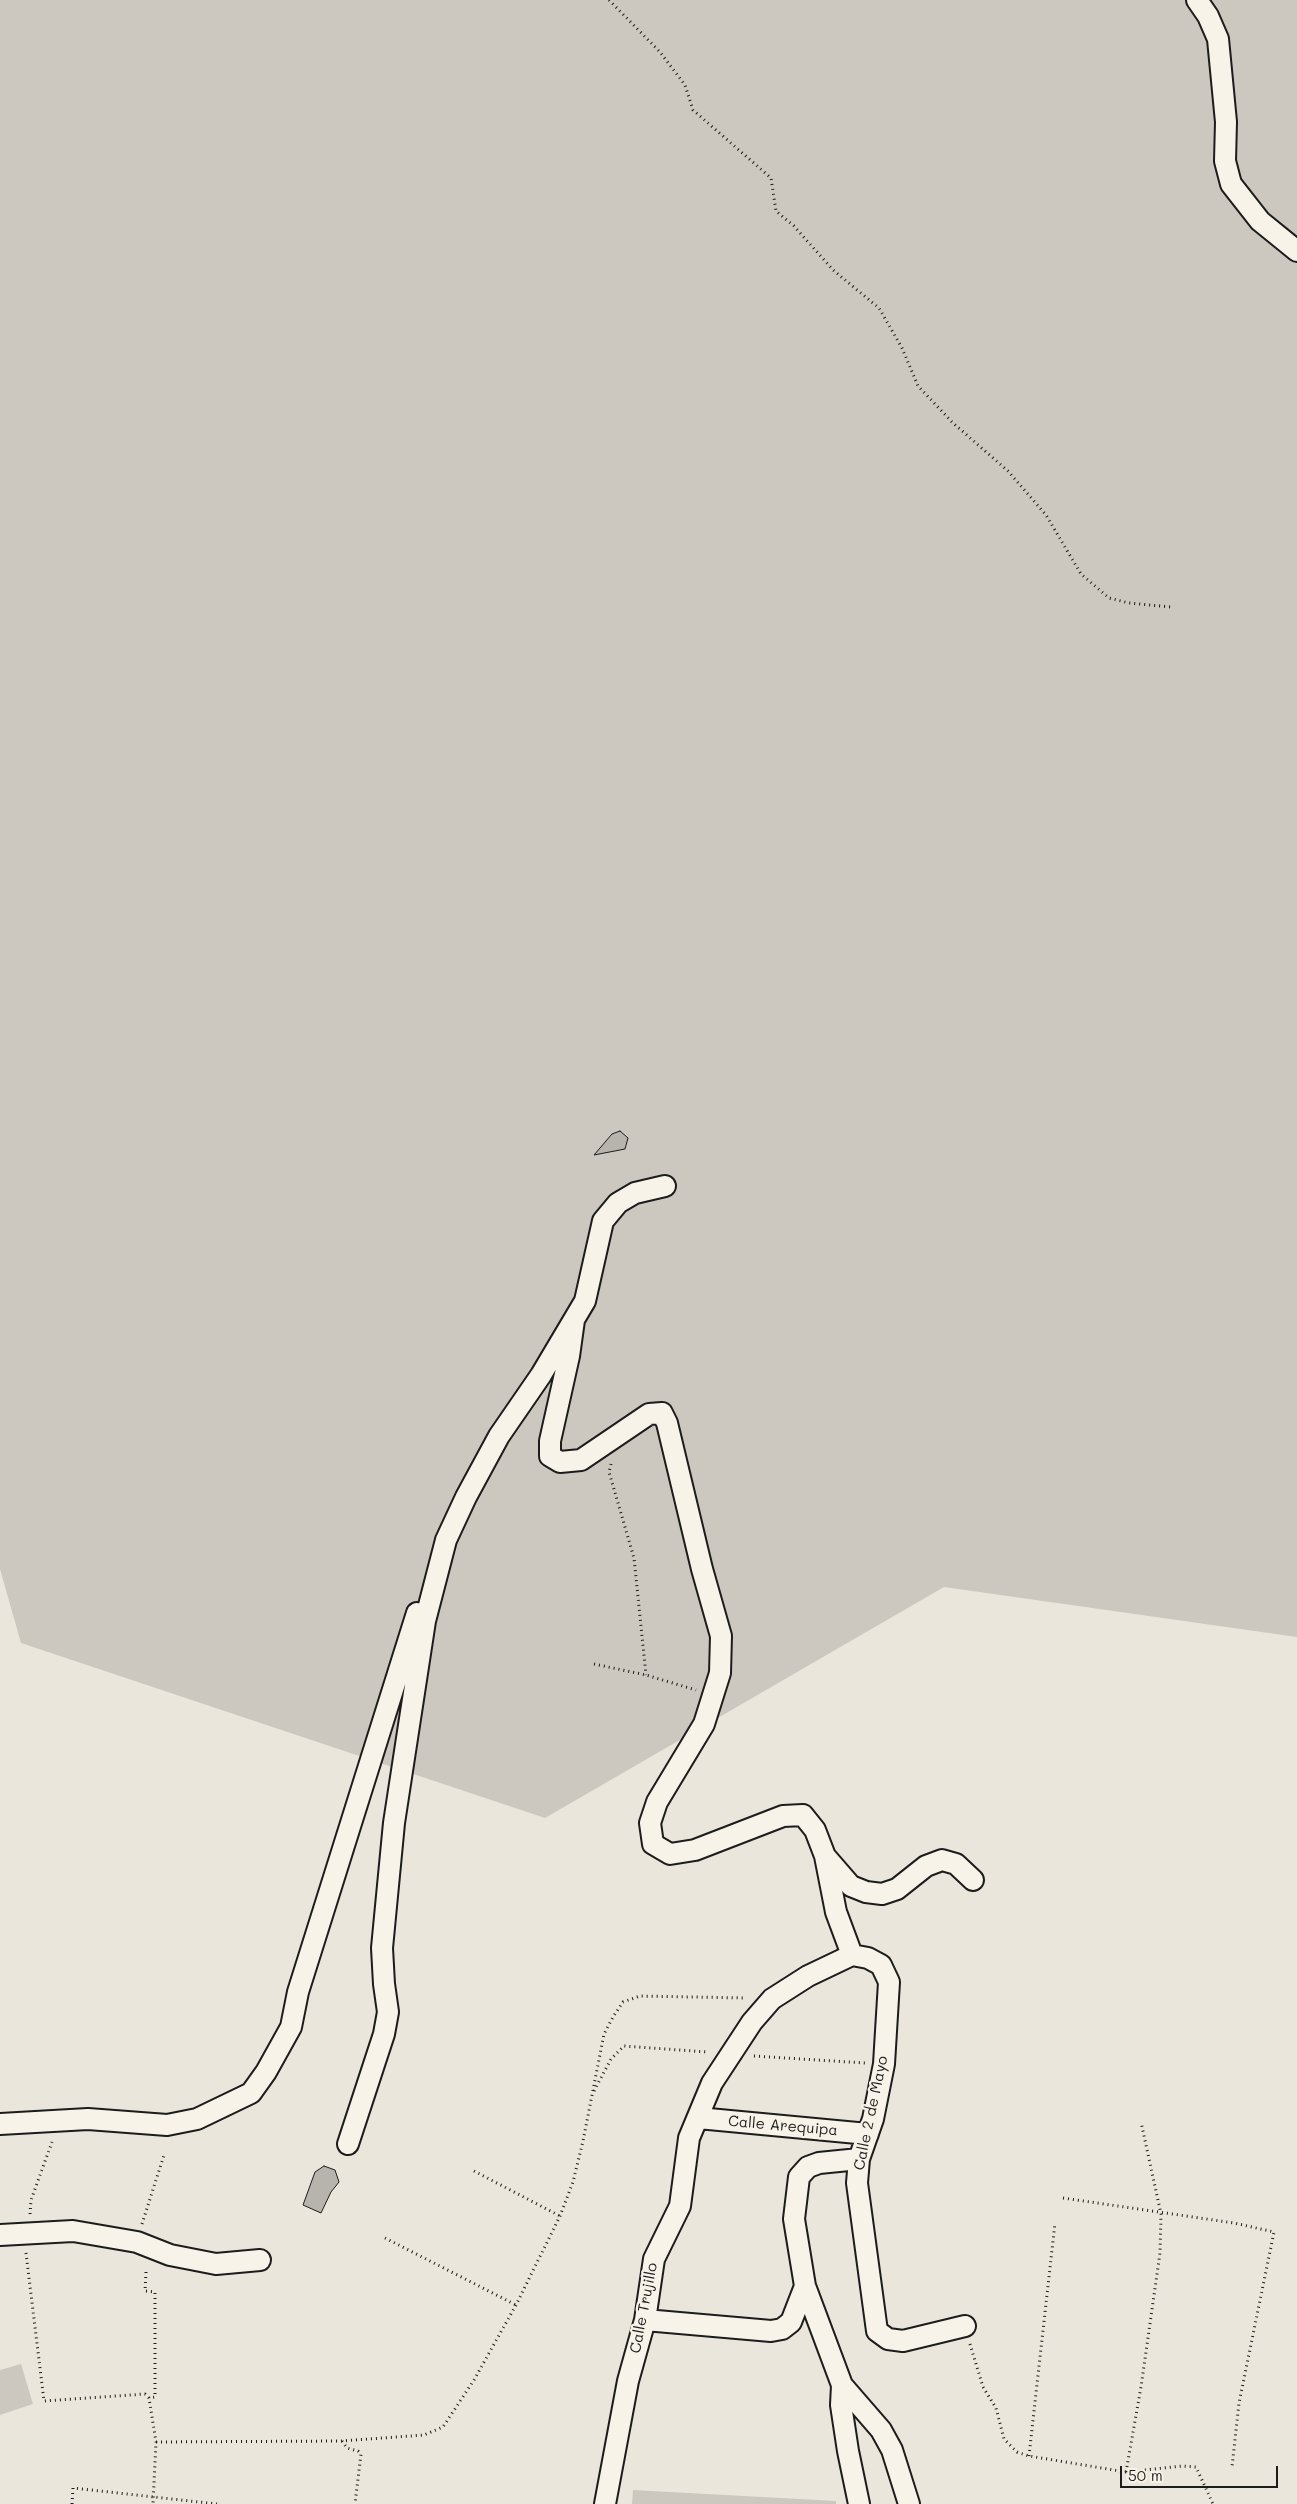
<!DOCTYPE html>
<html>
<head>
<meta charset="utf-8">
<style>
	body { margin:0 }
	#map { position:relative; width:1297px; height:2504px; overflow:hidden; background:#eae6dc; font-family:Mali,sans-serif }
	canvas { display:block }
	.scale { position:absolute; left:1120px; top:2466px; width:158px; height:22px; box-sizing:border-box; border:2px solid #1c1c1c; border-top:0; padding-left:6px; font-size:15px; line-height:18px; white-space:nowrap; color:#1c1c1c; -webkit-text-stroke:4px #f7f3e8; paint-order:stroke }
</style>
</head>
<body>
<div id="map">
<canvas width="1297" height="2504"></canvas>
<div class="scale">50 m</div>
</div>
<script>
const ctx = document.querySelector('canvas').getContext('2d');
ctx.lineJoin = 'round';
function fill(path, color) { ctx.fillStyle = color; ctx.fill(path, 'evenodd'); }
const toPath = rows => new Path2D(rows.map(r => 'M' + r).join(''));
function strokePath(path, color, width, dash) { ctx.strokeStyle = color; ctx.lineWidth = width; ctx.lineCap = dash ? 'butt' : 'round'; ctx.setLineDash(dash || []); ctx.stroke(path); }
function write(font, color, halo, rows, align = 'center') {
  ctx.font = font + ' Mali,sans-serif'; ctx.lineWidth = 4.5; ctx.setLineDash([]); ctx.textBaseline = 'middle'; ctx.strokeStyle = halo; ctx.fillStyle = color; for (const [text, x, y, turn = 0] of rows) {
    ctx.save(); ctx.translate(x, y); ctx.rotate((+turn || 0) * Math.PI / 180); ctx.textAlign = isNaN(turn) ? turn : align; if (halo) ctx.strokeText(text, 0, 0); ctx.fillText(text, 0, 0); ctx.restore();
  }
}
fill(toPath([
	[0,0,1297,0,1297,1637,944,1587,545,1818,21,1643,0,1569],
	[21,2364,33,2404,0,2415,0,2370],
	[633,2490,836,2501,836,2504,632,2504]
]), '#ccc8c0');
const building = toPath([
	[620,1131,628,1138,625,1149,594,1155,612,1134,620,1131],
	[324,2166,335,2170,339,2182,331,2192,321,2213,303,2205,315,2172,324,2166]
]);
fill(building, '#b6b4ac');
strokePath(building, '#1c1c1c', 1);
const minor = toPath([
	[1197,0,1208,16,1218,39,1226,122,1225,161,1231,184,1260,221,1297,251],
	[574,1320,569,1356,550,1441,550,1456,560,1462,581,1460,649,1414,662,1413,667,1423,702,1569,721,1636,720,1673,704,1724,657,1802,650,1823,653,1844,670,1854,695,1850,783,1816,803,1815,815,1830,825,1856,836,1912,852,1955,868,1958,881,1965,889,1982,884,2064,873,2119,859,2159,857,2183,877,2331,888,2339,903,2341,965,2326],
	[825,1856,851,1886,866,1892,882,1894,897,1889,926,1866,942,1860,956,1864,973,1880],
	[698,2118,868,2134],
	[0,2124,88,2119,167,2125,197,2119,251,2093,266,2072,291,2027,298,1992,417,1613],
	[348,2144,384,2034,388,2012,384,1984,382,1948,394,1823,425,1621,446,1540,466,1497,499,1436,541,1375,585,1301,603,1221,618,1203,635,1193,665,1186],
	[859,2159,819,2163,808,2167,799,2177,794,2219,805,2286,842,2385,841,2405,848,2451,859,2504],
	[0,2235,73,2231,137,2242,170,2255,216,2264,260,2260],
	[645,2320,771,2331,782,2329,791,2322,805,2286],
	[842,2385,881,2430,892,2450,909,2504],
	[605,2504,628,2381,645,2320,654,2259,680,2206,689,2138,712,2083,752,2022,772,1999,808,1976,852,1955]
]);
strokePath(minor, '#1c1c1c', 24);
strokePath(toPath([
	[609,0,660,52,685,85,693,110,771,178,776,211,794,226,833,270,879,308,902,348,918,386,953,423,1008,471,1046,515,1081,574,1109,598,1129,603,1171,607],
	[611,1464,609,1472,634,1558,646,1675],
	[594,1664,646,1675,696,1690],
	[754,2056,865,2063],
	[594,2091,611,2059,624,2046,707,2052],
	[474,2171,560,2216],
	[1063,2198,1234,2223,1274,2232,1239,2403,1232,2467],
	[30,2214,31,2200,52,2142],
	[142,2224,164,2155],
	[385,2238,516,2305],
	[26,2253,44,2401,145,2394,149,2398,156,2442,153,2504],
	[146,2272,145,2291,155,2292,155,2397,149,2398],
	[970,2344,983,2387,996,2408,1004,2439,1017,2452,1029,2456,1126,2472,1182,2466,1196,2467,1213,2504],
	[342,2441,347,2448,358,2451,361,2454,355,2504],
	[156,2442,341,2441,424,2435,443,2427,474,2380,516,2305,560,2216,573,2182,583,2141,604,2034,613,2017,623,2002,640,1996,746,1998],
	[1029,2456,1055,2223],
	[1126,2472,1141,2387,1160,2253,1161,2214,1141,2122],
	[72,2504,73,2488,217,2504]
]), '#1c1c1c', 3, [1, 4]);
strokePath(minor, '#f7f3e8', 20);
write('15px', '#1c1c1c', '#f7f3e8', [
	["Calle 2 de Mayo",871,2113,-78],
	["Calle Arequipa",783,2126,5],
	["Calle Trujillo",644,2308,-79]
]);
</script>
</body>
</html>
